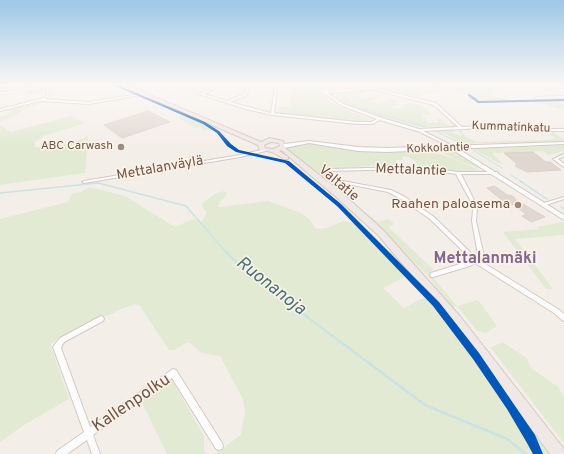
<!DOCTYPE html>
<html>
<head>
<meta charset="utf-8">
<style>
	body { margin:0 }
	canvas { display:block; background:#f4eee8 }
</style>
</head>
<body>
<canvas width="564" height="454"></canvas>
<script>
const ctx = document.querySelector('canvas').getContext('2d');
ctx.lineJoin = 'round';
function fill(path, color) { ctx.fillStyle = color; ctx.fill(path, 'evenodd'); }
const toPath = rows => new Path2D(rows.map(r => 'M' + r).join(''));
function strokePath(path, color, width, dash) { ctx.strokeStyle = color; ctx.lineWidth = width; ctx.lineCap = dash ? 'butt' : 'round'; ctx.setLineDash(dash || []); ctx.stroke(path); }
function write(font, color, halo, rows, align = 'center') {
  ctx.font = font + ' Overpass,sans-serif'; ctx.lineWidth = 3; ctx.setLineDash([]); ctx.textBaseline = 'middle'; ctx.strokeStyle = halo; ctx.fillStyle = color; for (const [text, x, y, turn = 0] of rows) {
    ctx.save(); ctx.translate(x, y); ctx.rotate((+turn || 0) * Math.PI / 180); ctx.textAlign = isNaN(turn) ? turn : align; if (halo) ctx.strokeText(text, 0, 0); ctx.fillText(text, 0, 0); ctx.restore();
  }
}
fill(toPath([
	[287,85,314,85,329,101,343,109,372,120,367,122,356,122,279,113,279,107,291,107,292,90],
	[394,85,422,85,417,88,422,91,434,87,452,92,429,93,418,97,384,90],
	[439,85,513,85,510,88,498,86,492,96,511,100,479,101,470,94,436,87],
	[361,90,366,92,357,97,365,99,375,94,381,95,372,101,379,104,390,98,398,101,391,107,399,109,409,103,423,106,431,115,421,114,429,123,439,122,436,118,440,118,447,125,453,125,450,122,452,122,457,126,420,127,379,117,347,106,328,93],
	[564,100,564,110,531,101],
	[46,101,20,111,19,114,0,122,0,117,13,111,1,111],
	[180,113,203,123,216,131,203,130,200,127,196,128,180,119],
	[71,116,85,123,44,136,35,142,35,147,44,148,75,142,88,136,85,173,0,185,0,125,11,132],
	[455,129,454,132,449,132,462,136,458,129,460,129,465,136,477,143,465,144,444,133,432,131],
	[552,132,564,139,564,142,479,143,476,142,552,140,551,139,555,138,549,133],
	[298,143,315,143,369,151,424,152,444,155,479,170,459,173,419,168,415,161,409,157,402,156,403,160,396,160,397,165,403,165,403,167,378,165,320,170,324,175,323,179,285,150,287,146],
	[564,145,564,151,548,155,543,151,492,153,502,163,498,163,474,149],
	[443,150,455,151,484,170,454,159,444,153],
	[89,187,125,196,175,227,193,219,202,221,207,213,202,206,202,203,215,194,224,191,228,193,219,203,218,206,220,207,268,201,301,213,309,219,316,229,327,228,343,221,356,223,406,276,383,288,404,308,427,296,475,357,508,405,528,438,534,454,214,454,224,448,241,434,245,412,243,399,220,356,202,353,188,342,174,350,169,350,139,305,134,304,106,316,101,316,52,343,51,346,69,399,24,425,0,442,0,219,68,202,72,194,81,192],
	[361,209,378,222,389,219,394,224,388,227,433,269,430,274,457,306,478,300,497,326,486,333,477,331,457,306,453,307,427,275],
	[562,222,564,223,564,235,515,239,553,289,546,289,503,232,540,229,537,227],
	[417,281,446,313,553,454,540,454,521,420,475,352,446,314],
	[502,342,527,358,531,368,558,387,564,397,564,443,491,348],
	[170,380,172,380,204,436,204,451,208,454,167,454,141,401]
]), '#e2ead3');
strokePath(toPath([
	[340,92,349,102,364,109,425,127],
	[435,131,460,143],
	[473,150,502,168],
	[511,175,522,182]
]), '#cae3e4', 1);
strokePath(toPath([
	[520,181,547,199],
	[0,193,98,183,186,206,226,252],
	[561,207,564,209]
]), '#cae3e4', 1.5);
strokePath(toPath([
	[225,251,239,265,339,341]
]), '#cae3e4', 2);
strokePath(toPath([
	[338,340,425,405,507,439,526,454]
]), '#cae3e4', 2.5);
const building = toPath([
	[148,111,170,122,122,138,104,125,148,111],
	[533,152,546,162,550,162,561,170,527,172,515,166,517,164,504,153,533,152],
	[494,186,509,196,511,195,515,198,513,198,545,217,531,222,522,216,526,215,522,211,510,203,507,204,487,188,494,186]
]);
fill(building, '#e0d7d0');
strokePath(building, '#ddd1ca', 1);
const minor = toPath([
	[34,85,40,85,0,91,0,89,34,85],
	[54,85,57,85,49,90,49,96,44,99,89,102,145,93,146,94,89,104,40,101,0,111,0,109,40,99,47,96,47,90,29,93,28,92,49,88,54,85],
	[164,85,167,85,158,91,156,90,164,85],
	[170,85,173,85,201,93,218,85,221,85,204,94,227,101,244,94,248,85,250,85,246,96,230,102,271,113,275,88,276,87,277,88,274,113,357,122,371,122,377,119,342,106,324,93,323,93,323,91,318,85,320,85,326,91,370,87,375,85,378,85,374,88,436,103,462,127,502,125,529,129,564,129,564,131,529,131,502,127,423,131,451,145,452,146,450,147,420,132,380,120,372,124,357,124,272,115,246,109,170,85],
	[371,89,434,105,458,127,419,129,382,118,382,117,379,117,344,104,327,93,371,89],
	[425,85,429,85,437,87,436,88,425,85],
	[562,85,564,85,564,87,563,87,562,85],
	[564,96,564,98,536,99,535,98,536,97,564,96],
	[265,149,267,150,266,151,240,157,84,183,82,182,84,181,240,155,265,149],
	[564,154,564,156,558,159,564,164,564,167,553,159,564,154],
	[404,167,436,169,458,172,497,172,498,173,496,174,461,174,474,200,477,209,476,221,484,256,479,260,558,309,564,314,564,321,562,320,554,313,475,263,470,266,433,277,431,277,430,275,431,273,466,262,471,259,430,219,401,199,388,192,327,180,325,173,329,169,330,169,404,167],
	[404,169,436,171,456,174,470,200,473,209,472,221,478,255,475,257,434,217,405,197,391,190,332,179,330,178,329,173,331,171,404,169],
	[564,197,564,199,543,206,541,205,541,204,564,197],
	[101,316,103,317,104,319,103,321,64,342,61,348,90,427,173,369,176,370,222,443,223,446,222,449,219,450,216,449,172,378,93,435,100,454,92,454,87,440,67,454,56,454,57,451,84,432,53,347,60,338,101,316]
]);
const tertiary = toPath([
	[448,145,452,145,564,215,564,220,448,147,448,145]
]);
const secondary = toPath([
	[309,141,358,147,387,148,564,142,564,144,387,152,358,151,309,143,284,148,281,146,284,144,309,141]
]);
const trunk = toPath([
	[121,85,126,85,261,142,270,138,283,141,285,148,341,192,384,231,459,315,564,449,564,454,550,454,451,321,378,235,335,196,281,150,279,151,288,157,288,159,284,159,272,152,260,150,258,145,121,85],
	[271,142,279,143,280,146,273,149,265,148,264,145,271,142]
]);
strokePath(minor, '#d2cac5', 2);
strokePath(tertiary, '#d2cac5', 2);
strokePath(secondary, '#d3cac4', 2);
strokePath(trunk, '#d3cac5', 2);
fill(minor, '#fdfcfc');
fill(tertiary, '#fdfcfc');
fill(secondary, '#fdfcfc');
fill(trunk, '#f0e8e4');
fill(toPath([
	[113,85,117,85,205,122,219,131,231,144,239,150,289,161,341,204,439,302,479,353,513,403,535,435,543,454,533,454,527,443,507,409,473,359,433,306,337,206,285,163,236,152,227,146,217,133,203,124,113,85],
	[468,94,470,94,479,101,564,99,564,101,478,103,468,96,468,94]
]), '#0057b8');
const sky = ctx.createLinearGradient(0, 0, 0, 148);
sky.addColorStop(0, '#9cc7e6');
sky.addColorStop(0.57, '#faf7f5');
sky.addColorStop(1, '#faf7f500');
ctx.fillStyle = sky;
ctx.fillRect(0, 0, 564, 148);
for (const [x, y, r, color] of [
	[121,147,4,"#9e8b81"],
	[518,205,4,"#9e8b81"]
]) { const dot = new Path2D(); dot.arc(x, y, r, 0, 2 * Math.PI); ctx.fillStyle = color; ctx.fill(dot); strokePath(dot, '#fef3e7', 1.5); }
write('12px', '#70554a', '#fef3e7', [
	["Kummatinkatu",511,128,2],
	["Kokkolantie",438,149,-2]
]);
write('12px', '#70554a', '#fef3e7', [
	["ABC Carwash",113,147]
], 'right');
write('14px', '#70554a', '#fef3e7', [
	["Mettalanväylä",160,169,-10],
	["Mettalantie",411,171,2],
	["Valtatie",338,184,40]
]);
write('14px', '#70554a', '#fef3e7', [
	["Raahen paloasema",510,205]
], 'right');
write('bold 16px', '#816693', '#fef3e7', [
	["Mettalanmäki",485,260]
]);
write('17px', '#70554a', '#fef3e7', [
	["Kallenpolku",132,404,-34]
]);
write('italic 18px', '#43757b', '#fef3e7', [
	["Ruonanoja",270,287,38]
]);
</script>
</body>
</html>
